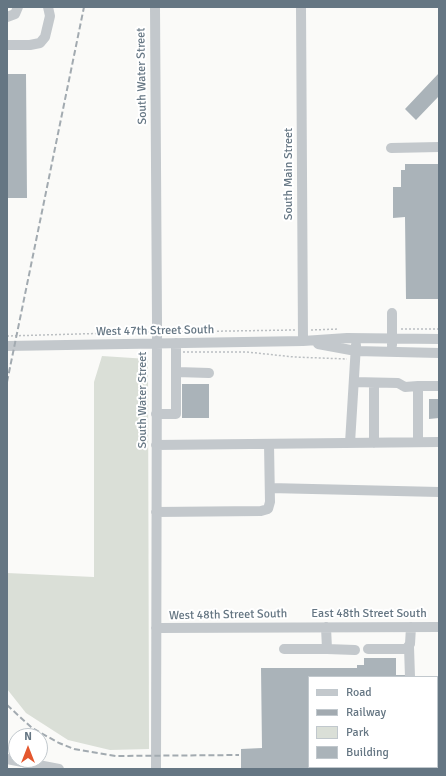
<!DOCTYPE html>
<html>
<head>
<meta charset="utf-8">
<style>
	body { margin:0 }
	#map { position:relative; width:446px; height:776px; overflow:hidden; background:#fafaf8; font-family:Signika,sans-serif }
	canvas { display:block }
	.frame { position:absolute; inset:0; border:8px solid #657683; pointer-events:none }
	.legend { position:absolute; left:308px; top:676px; width:130px; height:92px; box-sizing:border-box; background:#fff; border:1px solid #c1c8cd; margin:0; padding:5px 7px; list-style:none; font-size:12px; color:#657683 }
	.legend li { display:flex; align-items:center; gap:8px; height:20px }
	.legend b { width:20px; border:1px solid #c1c8cd }
	.north { position:absolute; left:8px; top:728px; width:40px; height:40px; box-sizing:border-box; background:#fff; border:1px solid #c1c8cd; border-radius:50%; rotate:0deg; font-size:11px; font-weight:700; line-height:16px; text-align:center; color:#657683 }
	.north::after { content:''; display:block; margin:auto; width:14px; height:18px; background:#e4572e; clip-path:polygon(50% 0,100% 100%,50% 72%,0 100%) }
</style>
</head>
<body>
<div id="map">
<canvas width="446" height="776"></canvas>
<div class="frame"></div>
<ul class="legend">
<li><b style="height:5px;background:#c3c8cc"></b>Road</li>
<li><b style="height:5px;background:#a2aab0"></b>Railway</li>
<li><b style="height:11px;background:#dadfd7"></b>Park</li>
<li><b style="height:11px;background:#aab3b9"></b>Building</li>
</ul>
<div class="north">N</div>
</div>
<script>
const ctx = document.querySelector('canvas').getContext('2d');
ctx.lineJoin = 'round';
function fill(path, color) { ctx.fillStyle = color; ctx.fill(path, 'evenodd'); }
const toPath = rows => new Path2D(rows.map(r => 'M' + r).join(''));
function strokePath(path, color, width, dash) { ctx.strokeStyle = color; ctx.lineWidth = width; ctx.lineCap = dash ? 'butt' : 'round'; ctx.setLineDash(dash || []); ctx.stroke(path); }
function write(font, color, halo, rows, align = 'center') {
  ctx.font = font + ' Signika,sans-serif'; ctx.lineWidth = 4; ctx.setLineDash([]); ctx.textBaseline = 'middle'; ctx.strokeStyle = halo; ctx.fillStyle = color; for (const [text, x, y, turn = 0] of rows) {
    ctx.save(); ctx.translate(x, y); ctx.rotate((+turn || 0) * Math.PI / 180); ctx.textAlign = isNaN(turn) ? turn : align; if (halo) ctx.strokeText(text, 0, 0); ctx.fillText(text, 0, 0); ctx.restore();
  }
}
fill(toPath([
	[102,356,148,359,149,749,110,750,68,740,26,713,7,689,7,573,94,577,94,382]
]), '#dadfd7');
fill(toPath([
	[439,73,439,96,416,120,405,109],
	[7,74,26,74,27,198,7,198],
	[405,164,439,164,439,299,406,299,405,217,393,218,393,187,401,187,401,170,405,170],
	[182,384,209,384,209,418,182,418],
	[429,399,439,399,439,418,429,419],
	[364,658,396,658,396,675,407,675,407,677,309,677,309,767,365,767,365,769,241,768,241,749,262,748,261,668,357,668,357,665,364,665]
]), '#aab3b9');
strokePath(toPath([
	[401,329,439,329],
	[311,330,339,329],
	[165,332,295,330],
	[7,336,149,332],
	[183,352,247,352,294,357,347,359]
]), '#bbbfc2', 1.5, [2, 2]);
strokePath(toPath([
	[155,7,157,322,156,769],
	[301,7,303,341],
	[7,17,15,14,18,7],
	[7,45,30,45,40,43,45,37,50,16,48,7],
	[391,148,439,147],
	[318,344,356,351,439,353],
	[392,345,392,313],
	[7,346,303,341,347,338,439,339],
	[177,372,209,373],
	[354,382,398,383,405,387,418,386],
	[374,383,374,443],
	[156,414,176,414,176,343],
	[418,442,418,386,439,386],
	[350,443,356,345],
	[156,445,439,442],
	[270,488,439,492],
	[156,512,261,511,268,509,270,502,269,444],
	[326,627,327,649,355,650],
	[156,628,439,627],
	[409,647,410,677],
	[284,649,327,649],
	[368,649,406,649,410,644,411,627],
	[7,759,59,769]
]), '#c3c8cc', 10);
strokePath(toPath([
	[7,382,84,7],
	[7,705,32,728,59,743,74,749,116,756,239,755]
]), '#a2aab0', 2, [6, 3]);
write('12px', '#657683', '#fff', [
	["South Water Street",142,76,-91],
	["South Main Street",289,174,-90],
	["West 47th Street South",155,331,-1],
	["South Water Street",143,400,-90],
	["East 48th Street South",369,614],
	["West 48th Street South",228,615,-1]
]);
</script>
</body>
</html>
